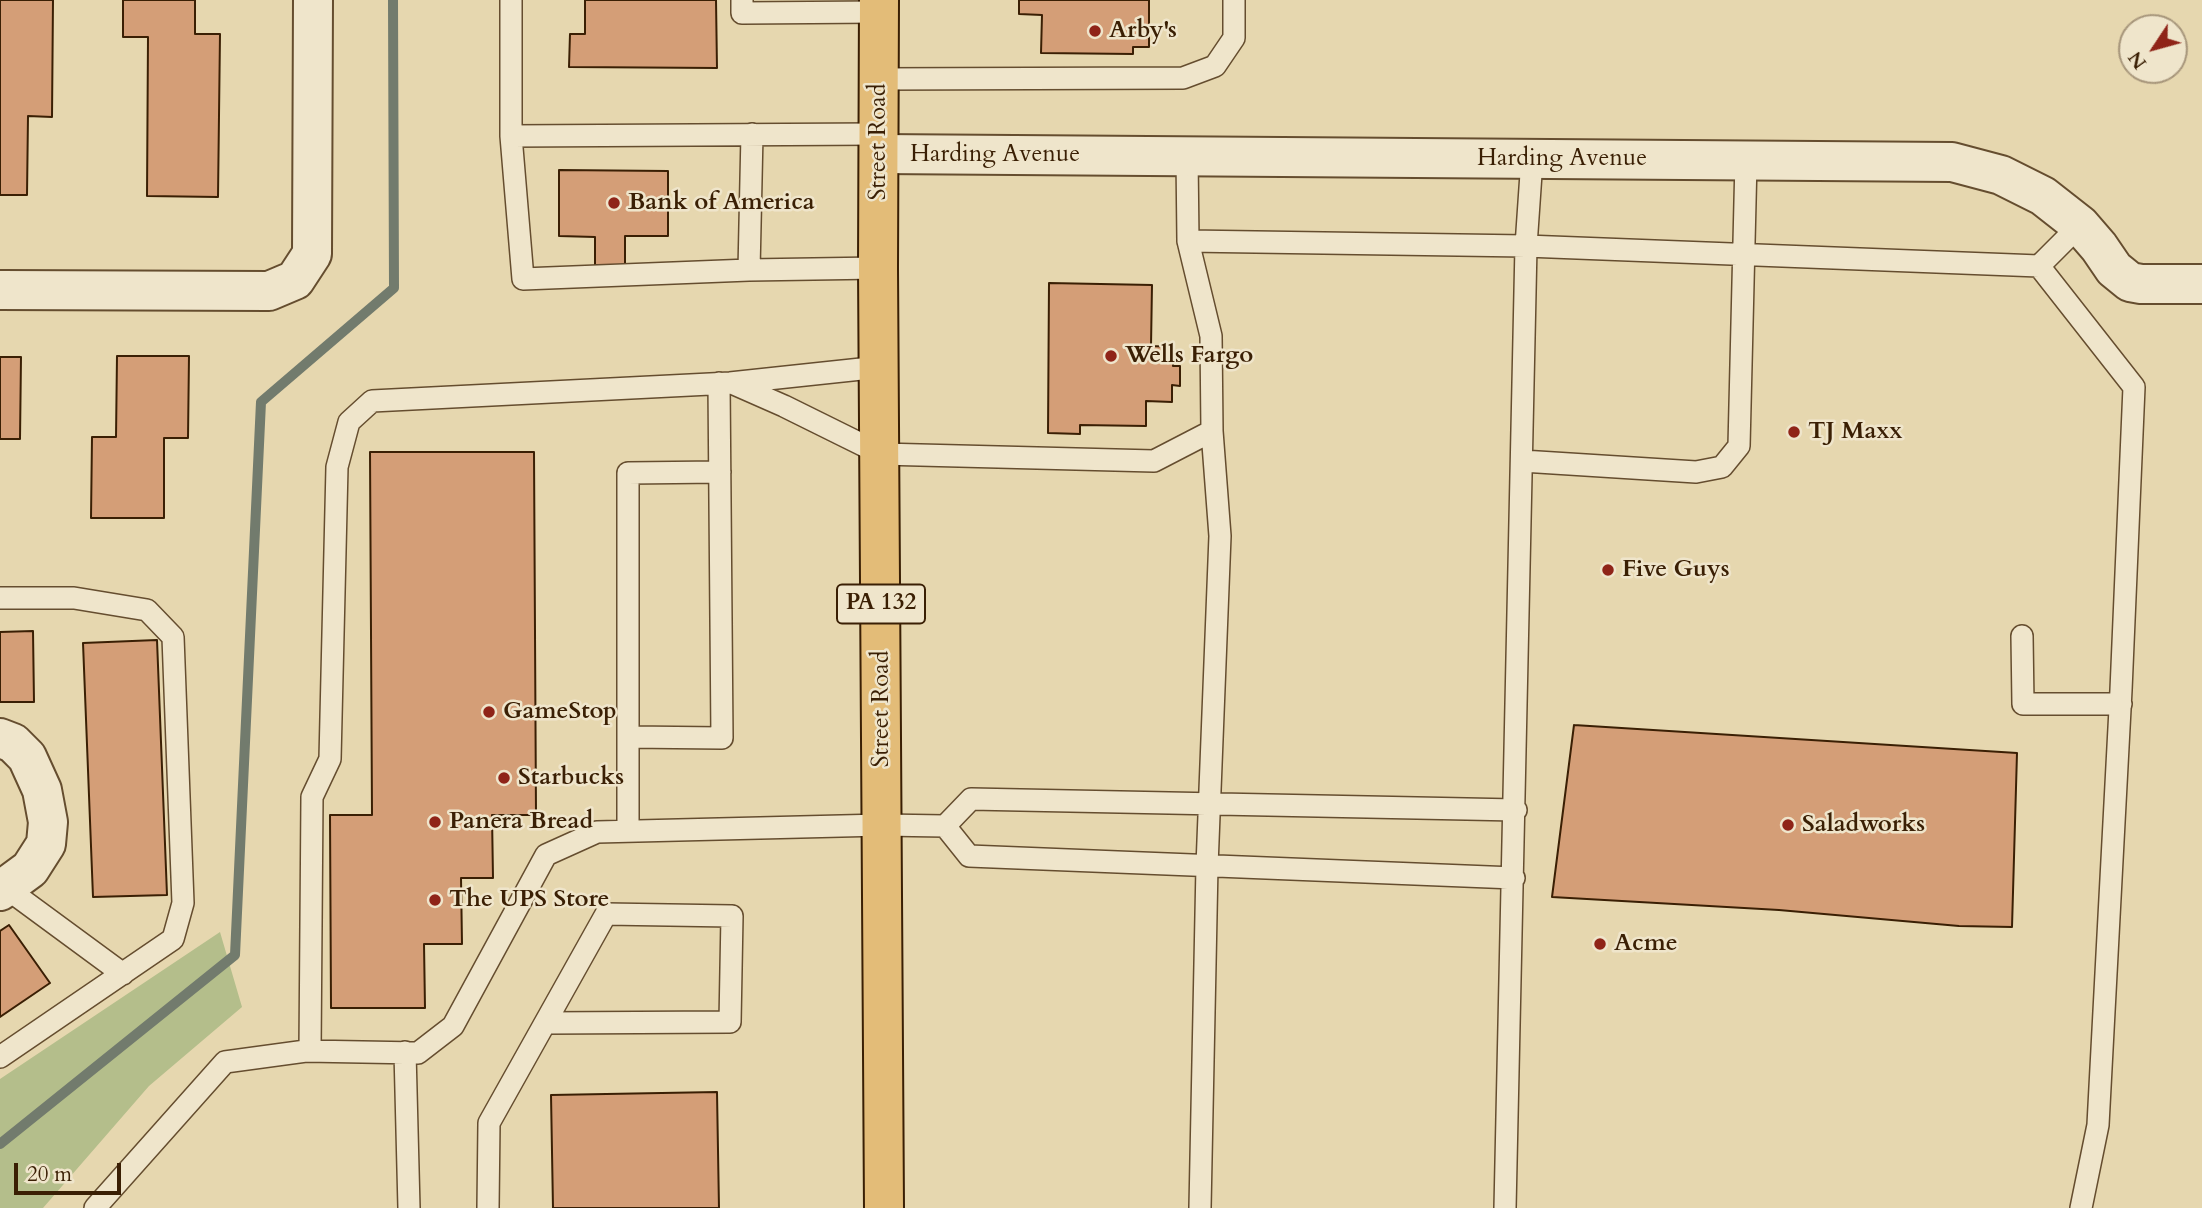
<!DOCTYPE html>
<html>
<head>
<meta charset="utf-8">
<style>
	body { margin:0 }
	#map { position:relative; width:2202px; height:1208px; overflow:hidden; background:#e6d7af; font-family:Cardo,serif }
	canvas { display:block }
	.north { position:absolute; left:2118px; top:14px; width:70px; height:70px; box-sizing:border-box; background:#efe5cb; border:2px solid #a7967b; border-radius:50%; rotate:234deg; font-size:19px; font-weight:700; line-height:28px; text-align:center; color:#3a1f04 }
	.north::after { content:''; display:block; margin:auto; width:24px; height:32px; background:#8f2418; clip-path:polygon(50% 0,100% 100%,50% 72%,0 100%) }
	.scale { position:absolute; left:14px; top:1163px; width:107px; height:32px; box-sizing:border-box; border:4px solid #3a1f04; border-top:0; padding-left:9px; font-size:21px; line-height:24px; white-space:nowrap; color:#3a1f04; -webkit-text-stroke:5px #efe5cb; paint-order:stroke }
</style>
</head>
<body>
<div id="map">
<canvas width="2202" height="1208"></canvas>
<div class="north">N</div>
<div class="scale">20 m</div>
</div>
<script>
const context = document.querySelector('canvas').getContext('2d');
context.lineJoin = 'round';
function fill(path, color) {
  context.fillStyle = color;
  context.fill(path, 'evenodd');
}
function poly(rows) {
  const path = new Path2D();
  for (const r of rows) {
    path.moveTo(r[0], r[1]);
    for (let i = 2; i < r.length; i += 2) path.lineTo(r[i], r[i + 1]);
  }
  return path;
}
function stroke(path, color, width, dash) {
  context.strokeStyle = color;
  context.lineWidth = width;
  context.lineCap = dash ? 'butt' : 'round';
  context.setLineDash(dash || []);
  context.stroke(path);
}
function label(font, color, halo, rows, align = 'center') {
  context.font = font + ' Cardo,serif';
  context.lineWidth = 5;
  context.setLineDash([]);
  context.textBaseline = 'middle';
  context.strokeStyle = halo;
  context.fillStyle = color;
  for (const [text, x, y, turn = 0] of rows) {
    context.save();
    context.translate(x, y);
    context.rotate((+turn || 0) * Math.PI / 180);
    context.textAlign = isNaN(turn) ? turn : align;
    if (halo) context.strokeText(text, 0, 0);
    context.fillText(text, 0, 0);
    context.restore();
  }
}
fill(poly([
	[220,932,242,1007,149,1086,43,1208,0,1208,0,1079]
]), '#b4be8b');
stroke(poly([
	[0,1144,235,955,261,402,394,288,393,0]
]), '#727b6d', 10);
const building = poly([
	[0,0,53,0,52,117,28,116,27,195,0,195,0,0],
	[123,0,195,0,195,34,220,34,218,197,147,196,148,37,123,37,123,0],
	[585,0,716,0,717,68,569,67,570,34,585,34,585,0],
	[1019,0,1149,0,1149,47,1133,47,1133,54,1041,53,1042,15,1019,14,1019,0],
	[559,170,668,171,668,236,625,236,625,265,595,265,595,237,559,236,559,170],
	[1049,283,1152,285,1151,346,1174,347,1173,366,1180,366,1180,386,1172,385,1172,402,1146,401,1146,426,1080,425,1080,434,1048,433,1049,283],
	[117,356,189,356,188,438,164,438,164,518,91,518,92,437,116,437,117,356],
	[0,357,21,357,20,439,0,439,0,357],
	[370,452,534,452,536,815,492,815,493,878,461,878,462,944,424,944,425,1008,331,1008,330,815,372,815,370,452],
	[33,631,34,702,0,702,0,632,33,631],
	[157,640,167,895,93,897,83,643,157,640],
	[1574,725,2017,753,2012,927,1959,926,1779,910,1552,897,1574,725],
	[9,925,50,983,0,1017,0,931,9,925],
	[717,1092,719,1208,553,1208,551,1095,717,1092]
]);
fill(building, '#d49e77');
stroke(building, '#3a1f04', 2);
const service = poly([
	[511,0,511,136,523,279,749,270,878,268],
	[742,0,742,13,879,12],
	[880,79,1183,78,1215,66,1234,38,1234,0],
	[511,136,878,134],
	[1187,157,1188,241,1526,246,2039,266,2134,387,2121,690,2098,1125,2081,1208],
	[1188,241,1211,336,1212,431,1220,536,1207,866,1200,1208],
	[2039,266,2080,225],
	[749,270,752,134],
	[734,384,784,406,881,454,1154,461,1212,431],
	[1522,461,1696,472,1722,467,1739,446,1746,161],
	[0,598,74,598,147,610,173,637,183,903,173,939,0,1057],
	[2022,636,2023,704,2121,704],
	[629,737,722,738,719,383],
	[945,826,969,856,1514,878],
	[628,831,628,473,720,472],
	[6,888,123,974],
	[310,1051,312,797,330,759,337,467,349,422,372,401,730,383,880,367],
	[405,1052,409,1208],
	[95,1208,225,1062,306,1051,418,1053,453,1026,546,855,597,832,882,825,945,826,971,799,1516,810],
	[488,1208,489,1123,606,914,732,916,730,1022,546,1023],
	[1505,1208,1526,246,1532,159]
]);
const minor = poly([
	[880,154,1952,162,2001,175,2043,196,2080,225,2099,247,2114,269,2130,282,2141,284,2202,284],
	[0,290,269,291,295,280,312,254,313,0],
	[0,738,13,743,27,757,42,790,48,822,46,844,30,869,0,891]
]);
const primary = poly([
	[879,0,878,268,884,1208]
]);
stroke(service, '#654d2f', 24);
stroke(minor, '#654d2f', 42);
stroke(primary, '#3a1f04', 42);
stroke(service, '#efe5cb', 21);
stroke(minor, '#efe5cb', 38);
stroke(primary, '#e3bc78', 38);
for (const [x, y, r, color] of [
	[1095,31,7,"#8f2418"],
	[614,203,7,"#8f2418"],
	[1111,356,7,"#8f2418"],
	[1794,432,7,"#8f2418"],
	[1608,570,7,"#8f2418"],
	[489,712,7,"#8f2418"],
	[504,778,7,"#8f2418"],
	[435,822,7,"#8f2418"],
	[1788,825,7,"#8f2418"],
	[435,900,7,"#8f2418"],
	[1600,944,7,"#8f2418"]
]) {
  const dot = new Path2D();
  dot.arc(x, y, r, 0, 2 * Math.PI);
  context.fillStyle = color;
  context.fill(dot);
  stroke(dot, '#efe5cb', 2.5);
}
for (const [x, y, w] of [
	[881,604,88]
]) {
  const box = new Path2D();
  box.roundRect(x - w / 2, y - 19.5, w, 39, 5);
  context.fillStyle = '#efe5cb';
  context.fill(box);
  stroke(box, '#3a1f04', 2);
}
label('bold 23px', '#3a1f04', null, [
	["PA 132",881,604]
]);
label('bold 24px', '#3a1f04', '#efe5cb', [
	["Arby's",1109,31],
	["Bank of America",628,203],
	["Wells Fargo",1125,356],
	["TJ Maxx",1808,432],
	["Five Guys",1622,570],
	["GameStop",503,712],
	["Starbucks",518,778],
	["Panera Bread",449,822],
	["Saladworks",1802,825],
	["The UPS Store",449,900],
	["Acme",1614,944]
], 'left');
label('24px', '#3a1f04', '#efe5cb', [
	["Street Road",879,142,-90],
	["Harding Avenue",995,155],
	["Harding Avenue",1562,159],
	["Street Road",882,709,-90]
]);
</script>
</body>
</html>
